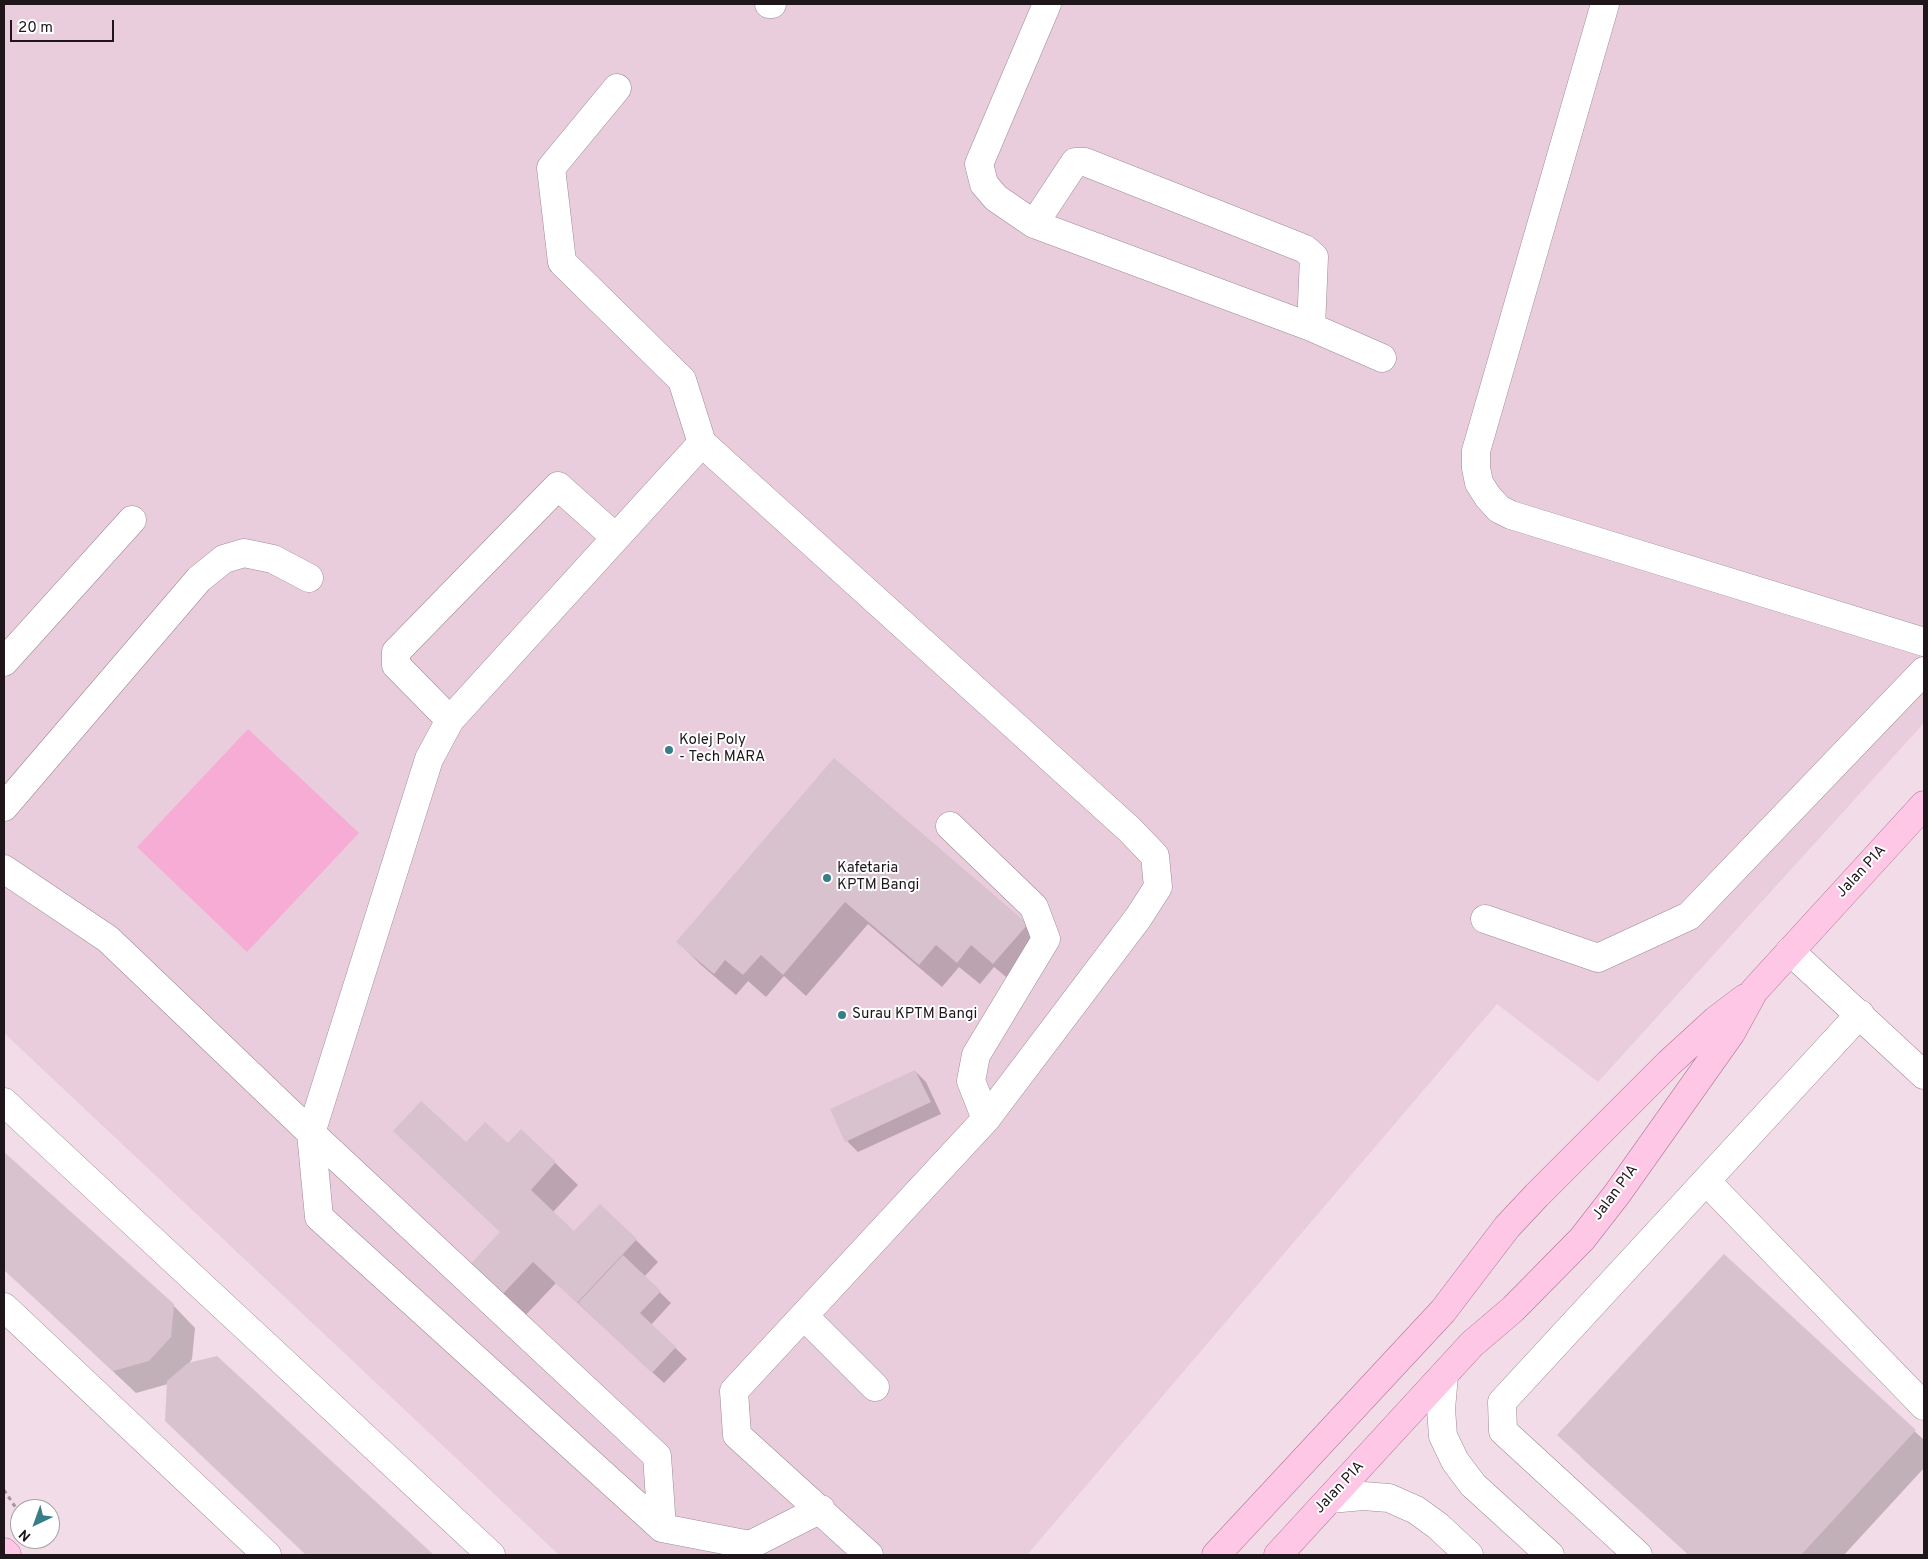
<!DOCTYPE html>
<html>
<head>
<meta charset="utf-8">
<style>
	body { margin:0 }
	#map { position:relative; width:1928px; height:1559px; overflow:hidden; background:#f2dce7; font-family:Overpass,sans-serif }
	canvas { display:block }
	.frame { position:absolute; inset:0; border:5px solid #1e161a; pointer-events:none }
	.north { position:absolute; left:10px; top:1499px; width:50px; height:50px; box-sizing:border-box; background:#fff; border:1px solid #a5a2a3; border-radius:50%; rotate:222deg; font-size:14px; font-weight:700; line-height:20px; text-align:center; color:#1e161a }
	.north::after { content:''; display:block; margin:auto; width:18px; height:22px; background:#387e89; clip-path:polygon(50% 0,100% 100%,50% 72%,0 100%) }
	.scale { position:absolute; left:10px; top:20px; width:104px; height:22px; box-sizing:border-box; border:2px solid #1e161a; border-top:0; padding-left:6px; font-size:15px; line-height:18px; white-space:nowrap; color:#1e161a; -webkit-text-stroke:4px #fff; paint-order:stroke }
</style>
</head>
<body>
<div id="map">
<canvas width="1928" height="1559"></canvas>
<div class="frame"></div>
<div class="north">N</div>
<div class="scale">20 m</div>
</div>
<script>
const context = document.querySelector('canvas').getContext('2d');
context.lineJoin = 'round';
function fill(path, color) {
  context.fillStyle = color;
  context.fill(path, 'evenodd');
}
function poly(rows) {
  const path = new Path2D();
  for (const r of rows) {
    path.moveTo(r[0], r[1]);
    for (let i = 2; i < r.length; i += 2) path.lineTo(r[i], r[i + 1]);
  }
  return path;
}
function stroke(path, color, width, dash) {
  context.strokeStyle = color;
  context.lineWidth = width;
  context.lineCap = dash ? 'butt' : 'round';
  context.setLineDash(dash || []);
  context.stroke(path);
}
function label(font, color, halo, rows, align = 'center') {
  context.font = font + ' Overpass,sans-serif';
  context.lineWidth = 4;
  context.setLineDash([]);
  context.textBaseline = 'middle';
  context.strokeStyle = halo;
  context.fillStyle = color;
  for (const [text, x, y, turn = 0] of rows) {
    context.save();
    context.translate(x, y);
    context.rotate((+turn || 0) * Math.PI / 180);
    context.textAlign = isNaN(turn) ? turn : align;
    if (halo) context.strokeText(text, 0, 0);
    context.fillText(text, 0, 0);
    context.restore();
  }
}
fill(poly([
	[4,4,1924,4,1924,723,1598,1082,1497,1004,1027,1555,559,1555,4,1033]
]), '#eacddc');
fill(poly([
	[248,729,359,833,247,952,137,847]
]), '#f7acd5');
fill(poly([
	[834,760,1027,925,1049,947,1016,985,994,967,980,984,959,967,942,987,868,924,806,996,784,976,766,997,748,981,736,995,700,964,678,942],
	[915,1071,926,1082,941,1114,858,1152,847,1141],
	[521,1130,578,1185,553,1212,574,1233,636,1240,658,1262,644,1277,671,1303,651,1325,687,1359,664,1383,556,1283,521,1320,490,1291,501,1233,466,1144,508,1145],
	[4,1154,173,1305,195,1328,192,1359,188,1365,217,1357,432,1555,307,1555,189,1443,168,1384,136,1393,4,1269],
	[1724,1255,1924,1440,1924,1468,1844,1555,1689,1555,1581,1457]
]), '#0003');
fill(poly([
	[834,758,1028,924,993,964,971,945,957,963,936,945,919,965,845,902,783,975,761,955,743,975,725,960,714,974,676,942],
	[915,1070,931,1102,845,1142,830,1109],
	[421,1101,466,1142,485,1122,508,1143,521,1129,556,1162,531,1190,574,1231,600,1204,637,1239,577,1303,533,1262,498,1299,466,1269,500,1232,393,1131],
	[4,1152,174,1304,171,1337,149,1361,113,1371,4,1270],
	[1724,1254,1916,1430,1801,1555,1689,1555,1557,1435],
	[623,1255,661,1291,640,1313,676,1347,652,1373,578,1303],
	[217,1356,434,1555,306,1555,165,1421,167,1381,188,1363]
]), '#d8c2cd');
const minor = poly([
	[769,4,772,4],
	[1047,4,979,164,984,184,996,198,1034,224,1311,327,1382,358],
	[1605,4,1476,451,1476,468,1479,483,1488,497,1499,509,1511,515,1924,642],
	[617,88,551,168,562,262,682,380,702,443,1129,829,1155,856,1158,887,1138,918,986,1119,734,1391,737,1435,869,1555],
	[1034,224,1075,162,1085,162,1305,249,1314,257,1311,327],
	[702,443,450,720,429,759,311,1133,319,1217,662,1528,750,1545,821,1509],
	[4,662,132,520],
	[450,720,396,665,396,652,558,486,615,537],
	[4,807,199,579,224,559,244,553,273,559,309,578],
	[950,826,1034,907,1046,939,976,1055,971,1081,986,1119],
	[4,869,108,939,311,1133,657,1456,662,1528],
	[1485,919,1598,958,1689,916,1924,671],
	[1790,951,1924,1075],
	[4,1102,491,1555],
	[1706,1181,1924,1406],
	[4,1307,267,1555],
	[804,1316,875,1387],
	[1444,1375,1441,1409,1443,1436,1455,1461,1473,1485,1550,1555],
	[1330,1499,1363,1496,1389,1498,1416,1510,1438,1526,1469,1555],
	[1638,1555,1503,1431,1502,1402,1860,1014]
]);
const major = poly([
	[4,1552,7,1555],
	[1216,1555,1443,1311,1507,1227,1537,1195,1669,1063,1716,1020,1745,998],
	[1278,1555,1472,1344,1513,1309,1582,1239,1617,1194,1731,1033,1754,991,1924,805]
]);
stroke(minor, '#9e8a94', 29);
stroke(major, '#b07194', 29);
stroke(poly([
	[4,1490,20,1514]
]), '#a5949d', 3, [4, 4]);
stroke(minor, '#fff', 28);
stroke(major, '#fec7e6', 28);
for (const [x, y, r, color] of [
	[669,750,5,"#387e89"],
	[827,878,5,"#387e89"],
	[842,1015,5,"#387e89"]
]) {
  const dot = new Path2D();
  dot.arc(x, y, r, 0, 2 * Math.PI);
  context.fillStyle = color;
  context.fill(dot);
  stroke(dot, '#fff', 2);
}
label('15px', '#1e161a', '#fff', [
	["Kolej Poly",679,741],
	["- Tech MARA",679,758],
	["Kafetaria",837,869],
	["KPTM Bangi",837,886],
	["Surau KPTM Bangi",852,1015]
], 'left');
label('15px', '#1e161a', '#fff', [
	["Jalan P1A",1862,872,-47],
	["Jalan P1A",1616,1193,-53],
	["Jalan P1A",1340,1488,-47]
]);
</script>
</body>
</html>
